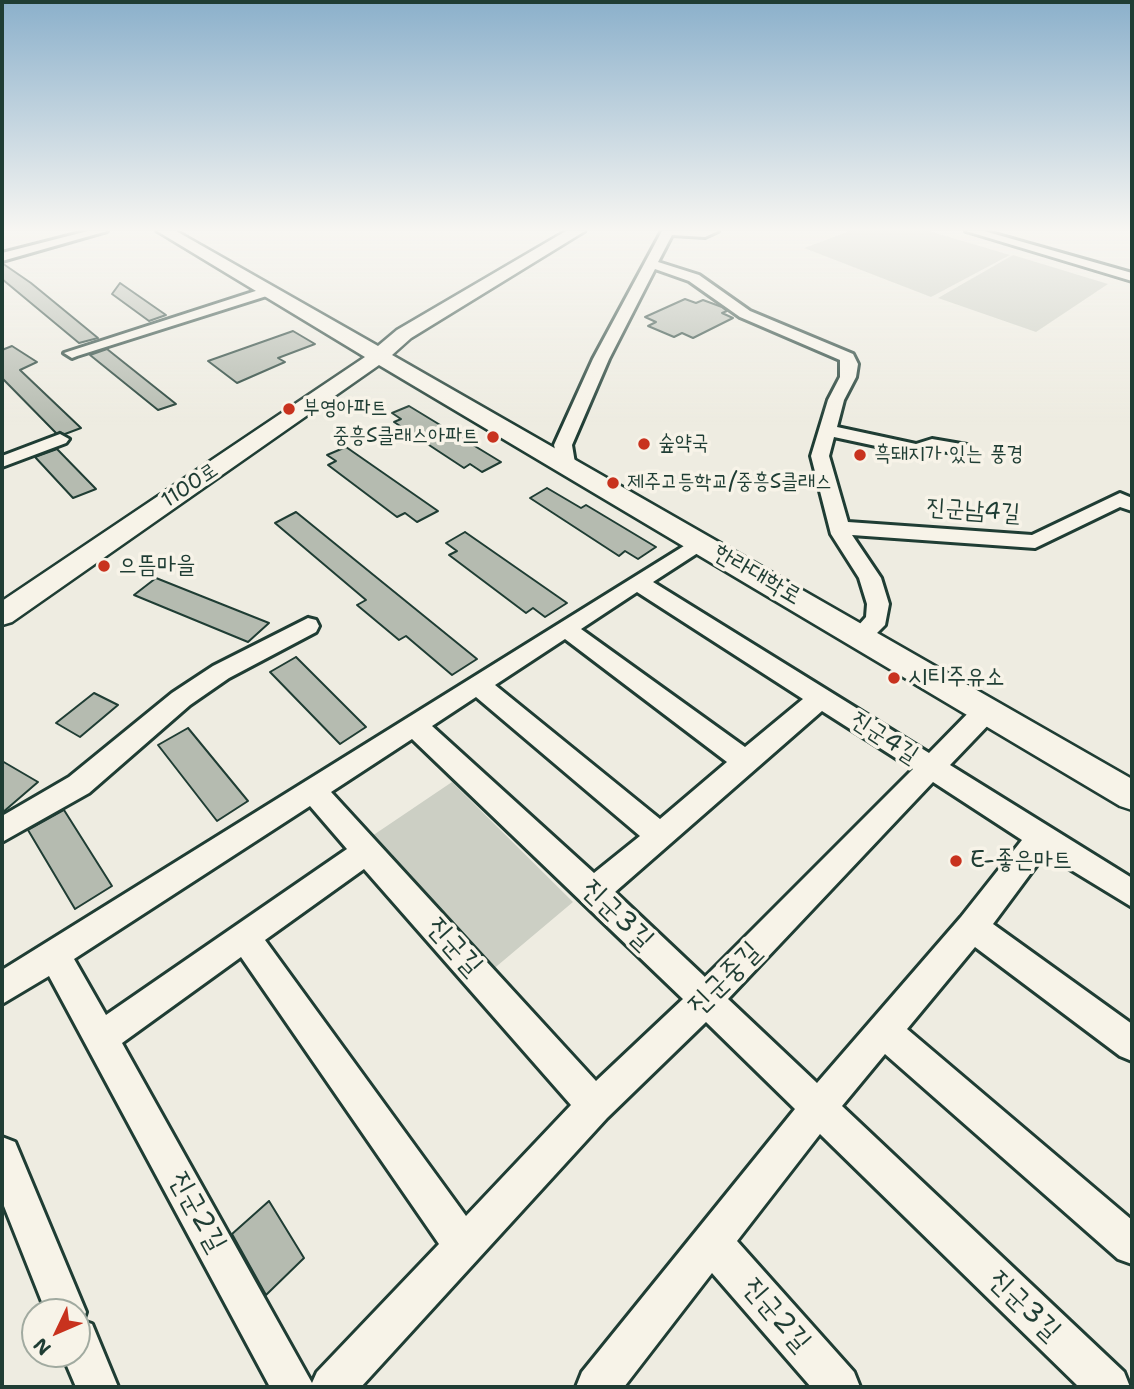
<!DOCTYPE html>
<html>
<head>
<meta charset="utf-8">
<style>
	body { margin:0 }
	#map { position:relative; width:1134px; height:1389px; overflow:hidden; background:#eeece1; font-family:"Shantell Sans",sans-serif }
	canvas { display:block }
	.frame { position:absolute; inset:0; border:4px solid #1f3d34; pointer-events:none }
	.north { position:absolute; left:21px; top:1298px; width:70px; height:70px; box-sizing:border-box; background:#f7f3e8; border:2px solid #a1aaa0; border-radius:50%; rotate:226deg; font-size:19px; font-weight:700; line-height:28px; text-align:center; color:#1f3d34 }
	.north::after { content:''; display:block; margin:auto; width:24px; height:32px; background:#c8321e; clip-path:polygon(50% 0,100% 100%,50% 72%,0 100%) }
</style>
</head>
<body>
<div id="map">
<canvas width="1134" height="1389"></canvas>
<div class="frame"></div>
<div class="north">N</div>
</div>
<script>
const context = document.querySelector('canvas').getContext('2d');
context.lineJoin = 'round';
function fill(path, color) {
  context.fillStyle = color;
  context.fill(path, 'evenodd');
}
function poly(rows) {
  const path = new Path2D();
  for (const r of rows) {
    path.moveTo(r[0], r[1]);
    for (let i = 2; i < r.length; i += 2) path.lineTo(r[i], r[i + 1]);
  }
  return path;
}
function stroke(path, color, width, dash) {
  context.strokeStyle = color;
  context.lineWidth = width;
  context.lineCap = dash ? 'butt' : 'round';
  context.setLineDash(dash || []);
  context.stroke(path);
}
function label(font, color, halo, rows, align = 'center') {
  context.font = font + ' "Shantell Sans","Poor Story",sans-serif';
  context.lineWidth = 7;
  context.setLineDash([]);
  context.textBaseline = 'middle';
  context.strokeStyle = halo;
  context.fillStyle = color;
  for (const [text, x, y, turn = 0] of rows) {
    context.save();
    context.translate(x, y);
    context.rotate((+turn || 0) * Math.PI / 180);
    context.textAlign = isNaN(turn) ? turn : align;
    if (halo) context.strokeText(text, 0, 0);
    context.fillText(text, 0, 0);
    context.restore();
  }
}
fill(poly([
	[850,231,929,231,1010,255,931,297,804,248],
	[1013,255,1108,284,1036,332,938,298],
	[452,782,573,902,491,971,372,836]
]), '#cccfc4');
const building = poly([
	[2,263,31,283,98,338,79,343,2,279,2,263],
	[120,283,166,315,149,321,112,294,120,283],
	[685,299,696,303,703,300,722,307,727,311,722,313,733,318,693,338,682,333,674,337,648,326,656,322,645,317,685,299],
	[293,331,315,344,278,358,285,362,237,383,208,361,293,331],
	[12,346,37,362,20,370,81,428,65,434,56,433,2,378,2,350,12,346],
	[107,349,176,404,158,410,90,355,107,349],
	[409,406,501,462,482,472,470,464,464,468,394,422,401,419,392,413,409,406],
	[346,447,438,511,417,522,405,513,397,517,328,465,336,461,327,455,346,447],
	[57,449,96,489,73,498,35,457,57,449],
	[547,488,581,508,586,505,656,547,638,559,625,551,619,556,530,498,547,488],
	[296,512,360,564,477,659,452,675,406,636,399,640,357,605,366,600,275,523,296,512],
	[465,532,567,603,545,617,533,608,526,613,449,555,457,551,446,543,465,532],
	[156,578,269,623,248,642,134,595,156,578],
	[296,657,366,727,340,744,270,672,296,657],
	[94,693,118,705,80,737,56,723,94,693],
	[188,728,248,801,217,821,158,745,188,728],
	[2,761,38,782,2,813,2,761],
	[64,810,112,886,75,909,28,830,64,810],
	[269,1201,304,1258,266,1295,232,1234,269,1201]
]);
fill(building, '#b5bbb0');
stroke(building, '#1f3d34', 2);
const minor = poly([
	[88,231,107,231,2,261,2,253,88,231],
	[662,231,718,231,705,237,672,235,658,262,699,275,750,311,853,354,858,364,856,377,844,400,837,427,916,444,932,439,967,445,970,449,961,454,934,450,918,455,834,437,829,456,848,522,1032,535,1120,493,1132,498,1132,511,1120,507,1035,548,852,535,881,578,889,604,885,625,869,641,853,641,850,635,866,617,867,604,859,578,831,534,811,456,828,400,840,377,840,360,740,317,689,281,655,269,609,359,572,445,575,463,566,469,559,467,554,445,593,359,662,231],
	[966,231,984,231,1132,273,1132,281,966,231],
	[268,287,275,291,273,294,77,356,72,358,64,353,268,287],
	[60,434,69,439,66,443,2,467,2,456,60,434],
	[700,536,710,542,707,547,653,582,929,753,977,704,986,702,995,704,998,711,995,718,950,765,1132,878,1132,907,1045,854,993,924,1132,1024,1132,1061,1120,1056,975,947,907,1029,1132,1220,1132,1264,1118,1259,885,1054,842,1106,1124,1372,1130,1387,1079,1387,820,1134,737,1241,854,1372,860,1387,811,1387,712,1273,624,1387,576,1387,582,1372,795,1109,706,1022,607,1118,361,1387,270,1387,49,976,2,1004,2,970,700,536],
	[637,592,803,699,745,747,581,629,637,592],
	[565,639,727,762,660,819,495,685,565,639],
	[476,697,640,836,594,873,432,726,476,697],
	[822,711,913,769,705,977,615,892,822,711],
	[412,739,683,999,596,1081,331,792,412,739],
	[933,782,1022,840,961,917,817,1083,728,999,933,782],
	[310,806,347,849,106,1015,74,959,310,806],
	[364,869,571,1105,466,1216,265,940,364,869],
	[241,957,439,1244,317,1372,312,1383,122,1043,241,957],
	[308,618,316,620,319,626,316,632,229,678,190,705,89,793,2,842,2,816,69,777,172,693,213,666,308,618],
	[2,1137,15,1142,86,1312,83,1321,92,1324,118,1387,76,1387,62,1354,77,1354,77,1312,46,1312,2,1201,2,1137]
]);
const major = poly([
	[157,231,176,231,378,346,397,330,566,231,585,231,411,338,392,355,1132,779,1132,810,1120,806,379,365,12,622,2,625,2,601,365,357,157,231]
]);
stroke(minor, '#1f3d34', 6);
stroke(major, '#1f3d34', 5);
fill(minor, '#f7f3e8');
fill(major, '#f7f3e8');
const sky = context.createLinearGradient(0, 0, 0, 425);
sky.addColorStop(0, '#8bb0cb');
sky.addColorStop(0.54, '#f7f6f2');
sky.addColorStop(1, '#f7f6f200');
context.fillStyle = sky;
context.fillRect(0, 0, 1134, 425);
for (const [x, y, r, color] of [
	[289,409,7,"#c8321e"],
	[493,437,7,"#c8321e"],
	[644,444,7,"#c8321e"],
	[860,455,7,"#c8321e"],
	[613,483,7,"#c8321e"],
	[104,566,7,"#c8321e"],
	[894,678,7,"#c8321e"],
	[956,861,7,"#c8321e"]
]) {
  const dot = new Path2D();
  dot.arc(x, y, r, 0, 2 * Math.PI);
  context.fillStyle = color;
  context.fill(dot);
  stroke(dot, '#f7f3e8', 2.5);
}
label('21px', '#1f3d34', '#f7f3e8', [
	["부영아파트",303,409],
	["중흥S클래스아파트",479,437,"right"],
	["숲약국",658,444],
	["흑돼지가 있는 풍경",874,455],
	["제주고등학교/중흥S클래스",627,483]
], 'left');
label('21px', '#1f3d34', '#f7f3e8', [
	["1100로",190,486,-34]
]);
label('24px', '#1f3d34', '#f7f3e8', [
	["진군남4길",973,511,4],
	["한라대학로",757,575,30],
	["진군4길",884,738,33]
]);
label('24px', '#1f3d34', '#f7f3e8', [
	["으뜸마을",118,566],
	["시티주유소",908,678],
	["E-좋은마트",970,861]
], 'left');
label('28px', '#1f3d34', '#f7f3e8', [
	["진군3길",617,915,44],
	["진군길",454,947,48],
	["진군중길",725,979,-45],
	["진군2길",197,1212,61],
	["진군3길",1024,1306,44],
	["진군2길",776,1315,49]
]);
</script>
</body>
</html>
